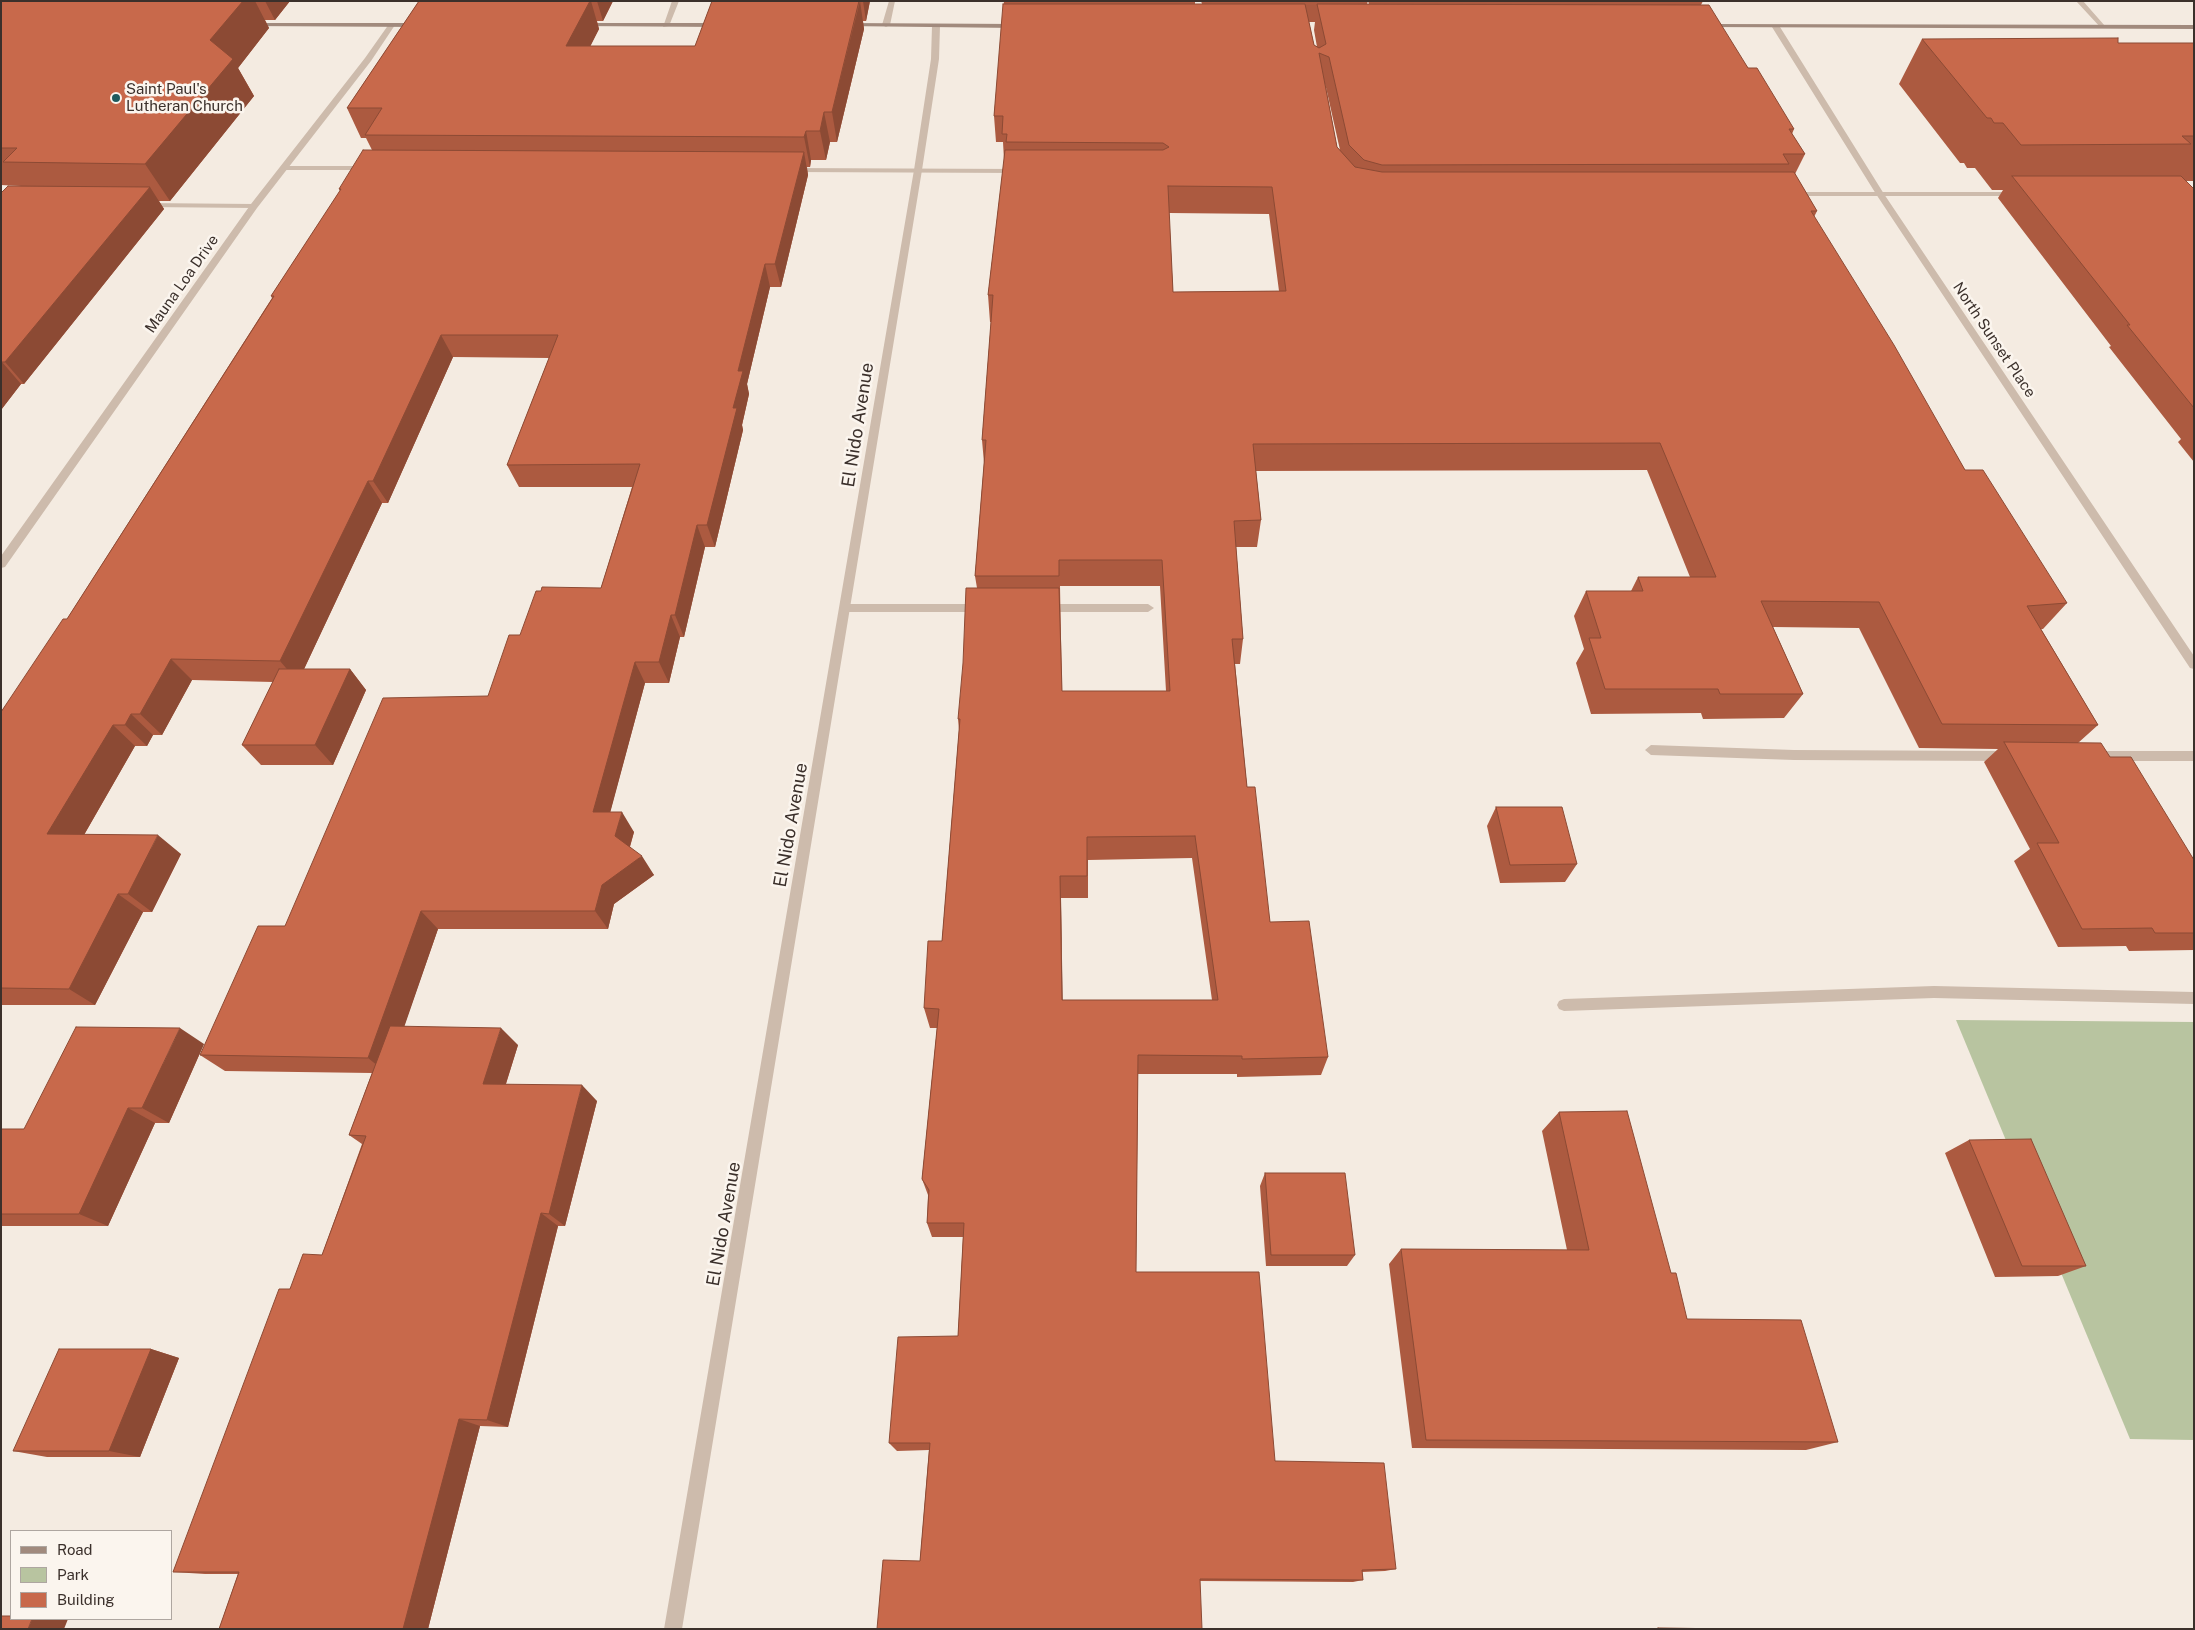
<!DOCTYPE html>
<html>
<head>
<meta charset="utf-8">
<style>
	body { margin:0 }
	#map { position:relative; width:2195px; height:1630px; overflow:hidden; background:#f4ebe1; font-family:"Public Sans",sans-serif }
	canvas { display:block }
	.frame { position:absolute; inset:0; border:2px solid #3b302b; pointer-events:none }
	.legend { position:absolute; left:10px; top:1530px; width:162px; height:90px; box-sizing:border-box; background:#fbf5ee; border:1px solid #aea6a0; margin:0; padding:6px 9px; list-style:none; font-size:15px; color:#3b302b }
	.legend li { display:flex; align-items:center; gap:10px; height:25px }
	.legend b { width:25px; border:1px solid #aea6a0 }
</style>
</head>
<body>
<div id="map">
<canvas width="2195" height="1630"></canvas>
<div class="frame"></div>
<ul class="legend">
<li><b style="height:6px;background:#a18a7d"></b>Road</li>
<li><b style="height:14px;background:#b8c4a0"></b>Park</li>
<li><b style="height:14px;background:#c8694b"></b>Building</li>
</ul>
</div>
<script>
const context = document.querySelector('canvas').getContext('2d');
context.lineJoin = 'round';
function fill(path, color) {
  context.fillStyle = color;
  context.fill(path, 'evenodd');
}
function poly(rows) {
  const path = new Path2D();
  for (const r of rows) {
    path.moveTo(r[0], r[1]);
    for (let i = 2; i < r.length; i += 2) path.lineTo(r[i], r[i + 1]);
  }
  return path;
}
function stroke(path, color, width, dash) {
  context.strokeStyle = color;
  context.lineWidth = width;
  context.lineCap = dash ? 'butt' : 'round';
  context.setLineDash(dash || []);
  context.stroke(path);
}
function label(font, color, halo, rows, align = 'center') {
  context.font = font + ' "Public Sans",sans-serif';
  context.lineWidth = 5;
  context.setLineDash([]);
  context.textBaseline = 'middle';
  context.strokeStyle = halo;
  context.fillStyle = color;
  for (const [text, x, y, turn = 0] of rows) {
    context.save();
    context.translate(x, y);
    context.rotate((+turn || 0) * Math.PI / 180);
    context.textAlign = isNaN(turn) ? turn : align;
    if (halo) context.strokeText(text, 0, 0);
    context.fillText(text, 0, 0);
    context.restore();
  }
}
fill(poly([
	[1956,1020,2194,1022,2194,1440,2130,1439]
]), '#b8c4a0');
fill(poly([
	[889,1,895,1,890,25,886,27,882,25,889,1],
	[281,166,369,166,373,168,369,170,281,170,281,166],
	[788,168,1019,169,1023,171,1019,173,791,172,788,172,788,168],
	[1788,192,2016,192,2020,194,2016,196,1788,196,1788,192],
	[143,203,254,204,258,206,254,208,146,207,142,205,143,203],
	[846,604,981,604,987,608,981,612,846,612,840,608,846,604],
	[1043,604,1148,604,1154,608,1148,612,1043,612,1037,608,1043,604],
	[1651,745,1794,750,2006,751,2010,753,2012,756,2010,759,2006,761,1794,760,1651,755,1645,750,1651,745],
	[2094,751,2194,751,2194,761,2094,761,2090,759,2088,756,2090,753,2094,751],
	[1934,986,2194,992,2194,1004,1934,998,1564,1011,1559,1009,1557,1005,1559,1001,1564,999,1934,986]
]), '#cdbbac');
fill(poly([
	[672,1,679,1,669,26,663,27,672,1],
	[2076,1,2083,1,2105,26,2105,28,2101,28,2076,1],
	[389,24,395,25,371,61,257,208,5,567,1,568,1,556,251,204,365,58,389,24],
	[936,24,940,26,939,59,922,170,682,1629,664,1629,914,170,931,59,932,26,936,24],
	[1774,26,1780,27,1884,194,2194,656,2194,669,2190,668,1876,194,1772,27,1774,26]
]), '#cdbbac');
fill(poly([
	[251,23,419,23,423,25,419,27,249,26,249,24,251,23],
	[581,23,719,23,723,25,719,27,579,26,579,24,581,23],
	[846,23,1016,24,1020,26,1016,28,844,26,842,25,846,23],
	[1706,24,2194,25,2194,29,1704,27,1704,25,1706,24]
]), '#a18a7d');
fill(poly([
	[1,1,290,1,275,20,265,20,269,28,238,68,254,96,170,201,159,201,164,209,24,384,21,384,1,410,1,193,21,186,1,185],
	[419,1,613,1,603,21,597,21,599,29,590,46,695,46,712,1,870,1,866,21,863,21,864,29,837,142,830,142,826,160,811,160,810,167,807,167,808,175,781,287,770,287,747,384,749,394,742,425,743,430,715,547,705,547,684,637,680,637,669,683,645,683,610,812,634,832,630,847,654,875,614,904,608,929,438,929,404,1026,518,1045,506,1084,597,1101,565,1226,558,1226,508,1427,480,1426,428,1629,219,1629,238,1574,205,1574,173,1572,290,1289,322,1255,362,1144,349,1135,372,1073,225,1071,200,1055,285,926,488,696,520,635,601,588,632,487,519,487,507,465,549,358,453,357,388,503,382,503,304,669,350,669,366,690,333,765,261,765,242,745,273,682,192,680,162,735,153,735,147,746,135,746,84,835,181,854,152,912,143,912,95,1005,1,1005,1,712,67,619,272,298,271,296,340,191,339,189,372,150,366,138,361,138,347,108],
	[1004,1,1195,1,1195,4,1202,4,1201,1,1368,1,1367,4,1369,4,1368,1,1703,1,1701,5,1794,129,1792,134,1805,154,1795,174,1817,211,1814,217,1965,470,2067,603,2043,629,2041,629,2098,725,2078,743,2110,757,2194,860,2194,950,2129,951,2126,946,2058,947,2014,861,2030,849,1984,762,1998,749,1919,748,1859,628,1773,627,1803,694,1784,718,1703,719,1701,713,1591,714,1576,663,1584,649,1574,616,1586,591,1631,591,1638,577,1690,577,1647,470,1256,471,1261,520,1257,547,1236,547,1243,639,1240,664,1235,664,1247,787,1270,922,1328,1057,1321,1075,1237,1077,1237,1074,1138,1074,1136,1272,1275,1461,1396,1569,1385,1571,1362,1572,1363,1580,1353,1582,1200,1581,920,1561,929,1450,897,1451,889,1443,958,1336,963,1237,932,1237,927,1223,928,1195,922,1179,937,1028,930,1028,924,1008,942,941,959,730,958,719,977,588,975,576,984,463,982,440,991,322,990,322,988,295,1004,160,1003,142,996,142,994,116],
	[1309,22,1315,22,1314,30,1317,47,1314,45],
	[1325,83,1340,150,1337,147],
	[1169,213,1269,214,1279,291,1173,292],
	[1060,586,1160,586,1166,691,1062,691],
	[1192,858,1212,1000,1062,1000,1061,898,1088,898,1088,860],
	[1922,39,2118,43,2194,43,2194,181,2186,181,2194,189,2194,462,2178,442,2181,439,2109,347,2111,346,1998,198,2003,190,1992,190,1975,168,1967,168,1964,163,1960,163,1899,84],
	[1496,807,1577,864,1565,882,1500,883,1487,826],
	[204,1044,169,1123,155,1123,108,1226,1,1226,1,1129,24,1129],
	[1559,1112,1671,1273,1687,1319,1838,1442,1806,1450,1412,1448,1389,1264,1401,1249,1567,1250,1542,1131],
	[1969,1140,2086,1266,2058,1276,1995,1277,1945,1153],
	[1265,1173,1355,1255,1347,1266,1266,1266,1260,1186],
	[151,1349,179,1358,140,1457,47,1457,13,1451],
	[1639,1628,1658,1628,1733,1629,1639,1629]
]), '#ac5a40');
fill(poly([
	[243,1,255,1,269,28,238,68,254,96,170,201,145,164,210,40],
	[265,1,290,1,275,20],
	[590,1,591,1,599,29,576,75,566,46],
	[597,1,613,1,603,21],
	[860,1,864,29,837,142,832,112],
	[863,1,870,1,866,21],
	[824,112,830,142,826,160,820,131],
	[806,131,811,160,810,167,804,137],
	[804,152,808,175,781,287,775,264],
	[150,187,164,209,24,384,5,362],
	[765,264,770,287,747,384,749,394,742,425,743,430,715,547,707,525,733,408,738,371],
	[441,335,453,357,388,503,373,481],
	[2,362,21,384,1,410,1,362],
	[368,481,382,503,298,682,280,661],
	[697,525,705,547,684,637,675,615],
	[671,615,680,637,669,683,659,662],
	[171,659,192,680,162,735,140,714],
	[635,662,645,683,605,832,593,812],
	[350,669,366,690,333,765,315,745],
	[131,714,153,735,147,746,125,725],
	[113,725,135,746,73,854,47,834],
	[622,812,634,832,627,856,615,836],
	[158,835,181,854,152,912,128,894],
	[642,856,654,875,614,904,608,929,595,911,602,885],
	[1060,876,1061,898,1063,1019,1062,1000],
	[118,894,143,912,95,1005,69,989],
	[421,911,438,929,388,1074,368,1058],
	[180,1028,204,1044,169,1123,142,1108],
	[501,1028,518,1045,501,1099,483,1084],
	[582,1085,597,1101,565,1226,549,1214],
	[128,1108,155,1123,108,1226,79,1214],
	[541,1213,558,1226,508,1427,487,1420],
	[151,1349,179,1358,140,1457,109,1451],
	[459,1419,480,1426,428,1629,403,1629],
	[32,1619,68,1619,64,1629,28,1629]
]), '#8c4a34');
const building = poly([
	[1,1,243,1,210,40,233,59,145,164,3,162,17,148,1,148,1,1],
	[419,1,590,1,566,46,695,46,712,1,859,1,832,112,824,112,820,131,806,131,804,137,365,135,382,108,347,108,419,1],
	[1003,4,1305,4,1314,45,1319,48,1326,44,1317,4,1709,5,1748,68,1757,68,1794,129,1789,129,1805,154,1783,154,1789,164,1382,165,1364,160,1349,145,1329,57,1319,53,1337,147,1355,167,1382,172,1794,172,1817,211,1811,211,1894,345,1965,470,1983,470,2067,603,2027,606,2098,725,1942,724,1879,602,1761,601,1803,694,1720,694,1718,689,1605,689,1589,638,1601,638,1586,591,1643,591,1638,577,1716,577,1660,443,1253,444,1261,520,1234,521,1243,639,1232,639,1247,787,1255,787,1270,922,1309,921,1328,1057,1242,1059,1242,1056,1138,1055,1136,1272,1259,1272,1275,1461,1384,1463,1396,1569,1362,1570,1363,1580,1200,1579,1202,1629,877,1629,883,1560,920,1561,930,1443,889,1443,898,1337,958,1336,964,1223,927,1223,929,1190,922,1179,939,1009,924,1008,928,941,942,941,960,719,958,719,963,663,966,588,1059,588,1062,691,1170,691,1162,560,1059,560,1059,576,975,576,986,440,982,440,993,295,988,295,1005,150,1163,150,1169,147,1163,143,1006,142,1007,134,1002,134,1003,116,994,116,1003,4],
	[1168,186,1272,187,1286,291,1173,292,1168,186],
	[1195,836,1218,1000,1062,1000,1060,876,1087,876,1087,837,1195,836],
	[2118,38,2118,43,2194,43,2194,136,2182,136,2191,144,2021,145,2003,123,1994,123,1991,118,1987,118,1922,39,2118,38],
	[363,150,804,152,775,264,765,264,738,371,743,371,733,408,737,408,707,525,697,525,675,615,671,615,659,662,635,662,593,812,622,812,615,836,642,856,602,885,595,911,421,911,368,1058,200,1055,258,926,285,926,383,698,488,696,509,635,520,635,536,591,541,591,542,587,601,588,640,464,507,465,558,335,441,335,373,481,368,481,280,661,171,659,140,714,131,714,125,725,113,725,47,834,158,835,128,894,118,894,69,989,1,988,1,712,63,619,67,619,274,296,271,296,341,189,339,189,363,150],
	[2012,176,2181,176,2194,189,2194,408,2127,325,2130,325,2012,176],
	[8,186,150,187,5,362,1,362,1,193,8,186],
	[279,669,350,669,315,745,242,745,279,669],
	[2004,742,2101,743,2110,757,2131,757,2194,860,2194,933,2155,933,2152,928,2082,929,2037,843,2059,843,2004,742],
	[1496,807,1562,807,1577,864,1510,865,1496,807],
	[390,1026,501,1028,483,1084,582,1085,549,1214,541,1213,487,1420,459,1419,403,1629,219,1629,239,1572,173,1572,279,1289,290,1289,303,1254,322,1255,366,1136,349,1135,390,1026],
	[76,1027,180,1028,142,1108,128,1108,79,1214,1,1214,1,1129,24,1129,76,1027],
	[1627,1111,1671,1273,1676,1273,1687,1319,1801,1320,1838,1442,1426,1440,1401,1249,1589,1250,1559,1112,1627,1111],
	[2031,1139,2086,1266,2022,1266,1969,1140,2031,1139],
	[1265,1173,1345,1173,1355,1255,1271,1255,1265,1173],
	[59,1349,151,1349,109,1451,13,1451,59,1349],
	[1,1616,11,1616,11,1619,32,1619,28,1629,1,1629,1,1616],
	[1658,1628,1733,1629,1658,1629,1658,1628]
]);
fill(building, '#c8694b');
stroke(building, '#8c4a34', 1);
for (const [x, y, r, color] of [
	[116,98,5,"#1f5a5e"]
]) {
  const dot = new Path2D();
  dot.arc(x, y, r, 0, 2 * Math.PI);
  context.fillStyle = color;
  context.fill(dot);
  stroke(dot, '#fbf5ee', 2);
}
label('15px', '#3b302b', '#fbf5ee', [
	["Saint Paul's",126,89],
	["Lutheran Church",126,106]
], 'left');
label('15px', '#3b302b', '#fbf5ee', [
	["Mauna Loa Drive",182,284,-55],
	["North Sunset Place",1994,340,56]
]);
label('18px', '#3b302b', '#fbf5ee', [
	["El Nido Avenue",858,425,-81],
	["El Nido Avenue",791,825,-80],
	["El Nido Avenue",724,1224,-80]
]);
</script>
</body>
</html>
